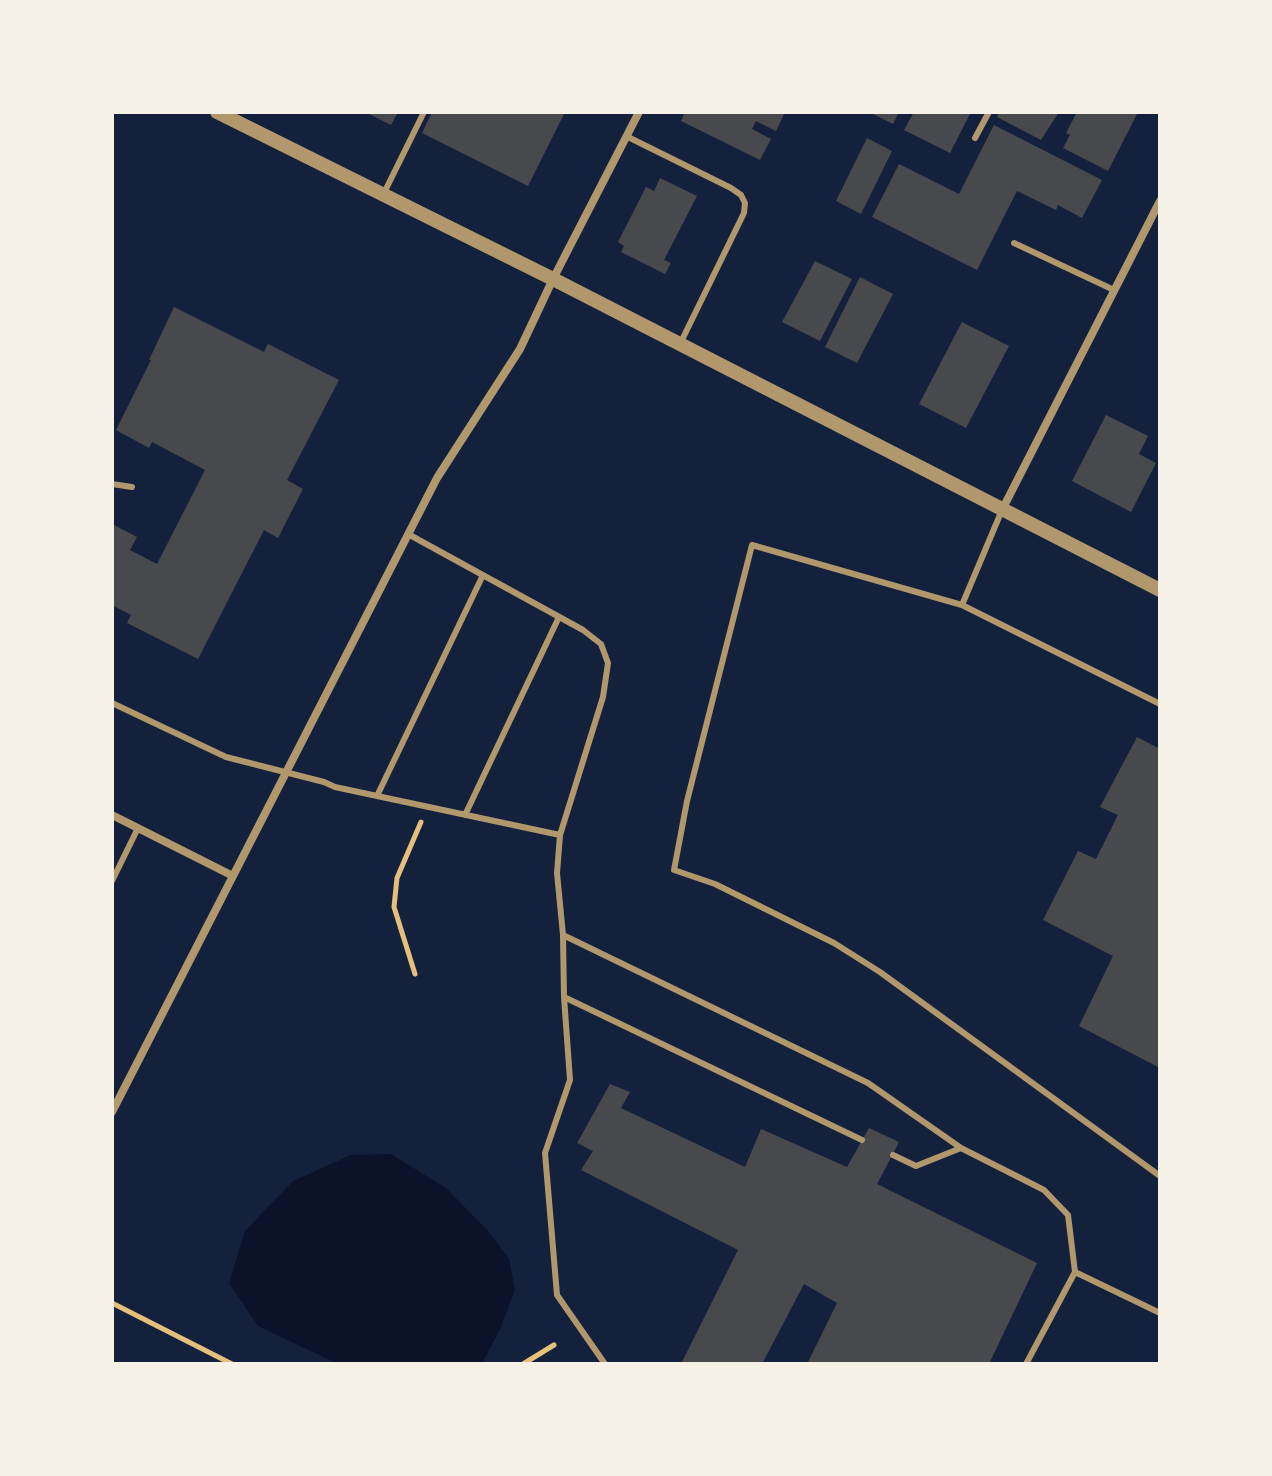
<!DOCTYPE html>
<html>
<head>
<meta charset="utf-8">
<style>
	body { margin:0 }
	#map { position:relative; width:1272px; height:1476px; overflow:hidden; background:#14213d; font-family:"Fira Sans",sans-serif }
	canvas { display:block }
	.frame { position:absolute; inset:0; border:114px solid #f6f1e7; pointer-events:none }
</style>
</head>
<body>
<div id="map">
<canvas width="1272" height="1476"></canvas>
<div class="frame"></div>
</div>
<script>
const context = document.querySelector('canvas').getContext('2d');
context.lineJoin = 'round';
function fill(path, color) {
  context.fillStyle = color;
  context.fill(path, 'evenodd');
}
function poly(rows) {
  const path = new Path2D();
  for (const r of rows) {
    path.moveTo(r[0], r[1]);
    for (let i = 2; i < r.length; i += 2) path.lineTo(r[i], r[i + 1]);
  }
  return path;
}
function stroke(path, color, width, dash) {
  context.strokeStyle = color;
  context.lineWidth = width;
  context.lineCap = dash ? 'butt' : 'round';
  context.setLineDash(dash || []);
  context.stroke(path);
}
fill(poly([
	[391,1154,446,1188,489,1232,509,1259,515,1290,501,1327,482,1364,338,1364,258,1326,229,1283,245,1231,293,1181,351,1155]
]), '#0b132b');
fill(poly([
	[365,112,398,112,391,125],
	[432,112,565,112,528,186,422,133],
	[685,112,785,112,776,131,756,121,752,129,771,139,760,160,681,121],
	[869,112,899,112,893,124],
	[914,112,971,112,950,153,904,130],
	[999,112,1059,112,1041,140,997,117],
	[1077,112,1138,112,1108,171,1063,148,1070,135,1066,133],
	[994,125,1102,180,1082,218,1058,205,1056,210,1017,191,977,270,872,217,899,164,959,194],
	[867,138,892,151,861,214,836,201],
	[660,178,697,196,664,260,671,263,665,274,621,252,624,246,618,242,646,187,654,191],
	[815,261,852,279,820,341,782,322],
	[860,277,893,294,857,363,825,347],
	[174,307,264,352,268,344,339,380,287,480,303,489,278,538,264,530,198,659,127,623,131,615,112,605,112,524,137,537,130,550,157,564,205,470,152,442,149,448,116,430,151,360,149,360],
	[962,322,1009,346,966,428,919,404],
	[1106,415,1148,436,1139,454,1156,463,1131,512,1072,481],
	[1137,737,1160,749,1160,1068,1079,1026,1113,956,1043,920,1078,851,1096,859,1118,815,1100,807],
	[610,1084,630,1092,621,1108,745,1167,761,1129,847,1167,869,1128,899,1142,877,1184,1037,1263,989,1364,807,1364,837,1303,804,1284,762,1364,681,1364,738,1250,581,1170,593,1151,577,1143]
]), '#48494c');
stroke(poly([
	[415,974,394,907,397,878,421,822],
	[112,1303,232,1364],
	[523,1364,554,1345]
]), '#e5c07b', 5);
stroke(poly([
	[626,136,731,188,741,195,745,203,744,213,680,344],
	[975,138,989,112],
	[383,195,424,112],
	[1014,243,1114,290],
	[112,484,132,487],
	[408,534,583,630,601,644,608,663,603,697,560,835,557,873,563,935,868,1083,961,1148,1044,1190,1068,1215,1075,1272,1160,1313],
	[962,605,1002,510],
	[112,703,226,757,324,782,335,787,560,835],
	[1160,704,962,605,752,545,687,801,674,870,715,884,834,943,880,972,1160,1176],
	[377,796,483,575],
	[465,815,559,617],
	[112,881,138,828],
	[563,935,564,997,570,1080,545,1153,557,1295,605,1364],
	[564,997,862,1140],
	[893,1155,916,1166,961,1148],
	[1026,1364,1075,1272]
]), '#b1986c', 6);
stroke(poly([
	[1002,510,1160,201],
	[112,815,233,876],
	[112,1112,437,478,520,349,553,279,639,112]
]), '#b1986c', 8);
stroke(poly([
	[217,112,553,279,1160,590]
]), '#b1986c', 14);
</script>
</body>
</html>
